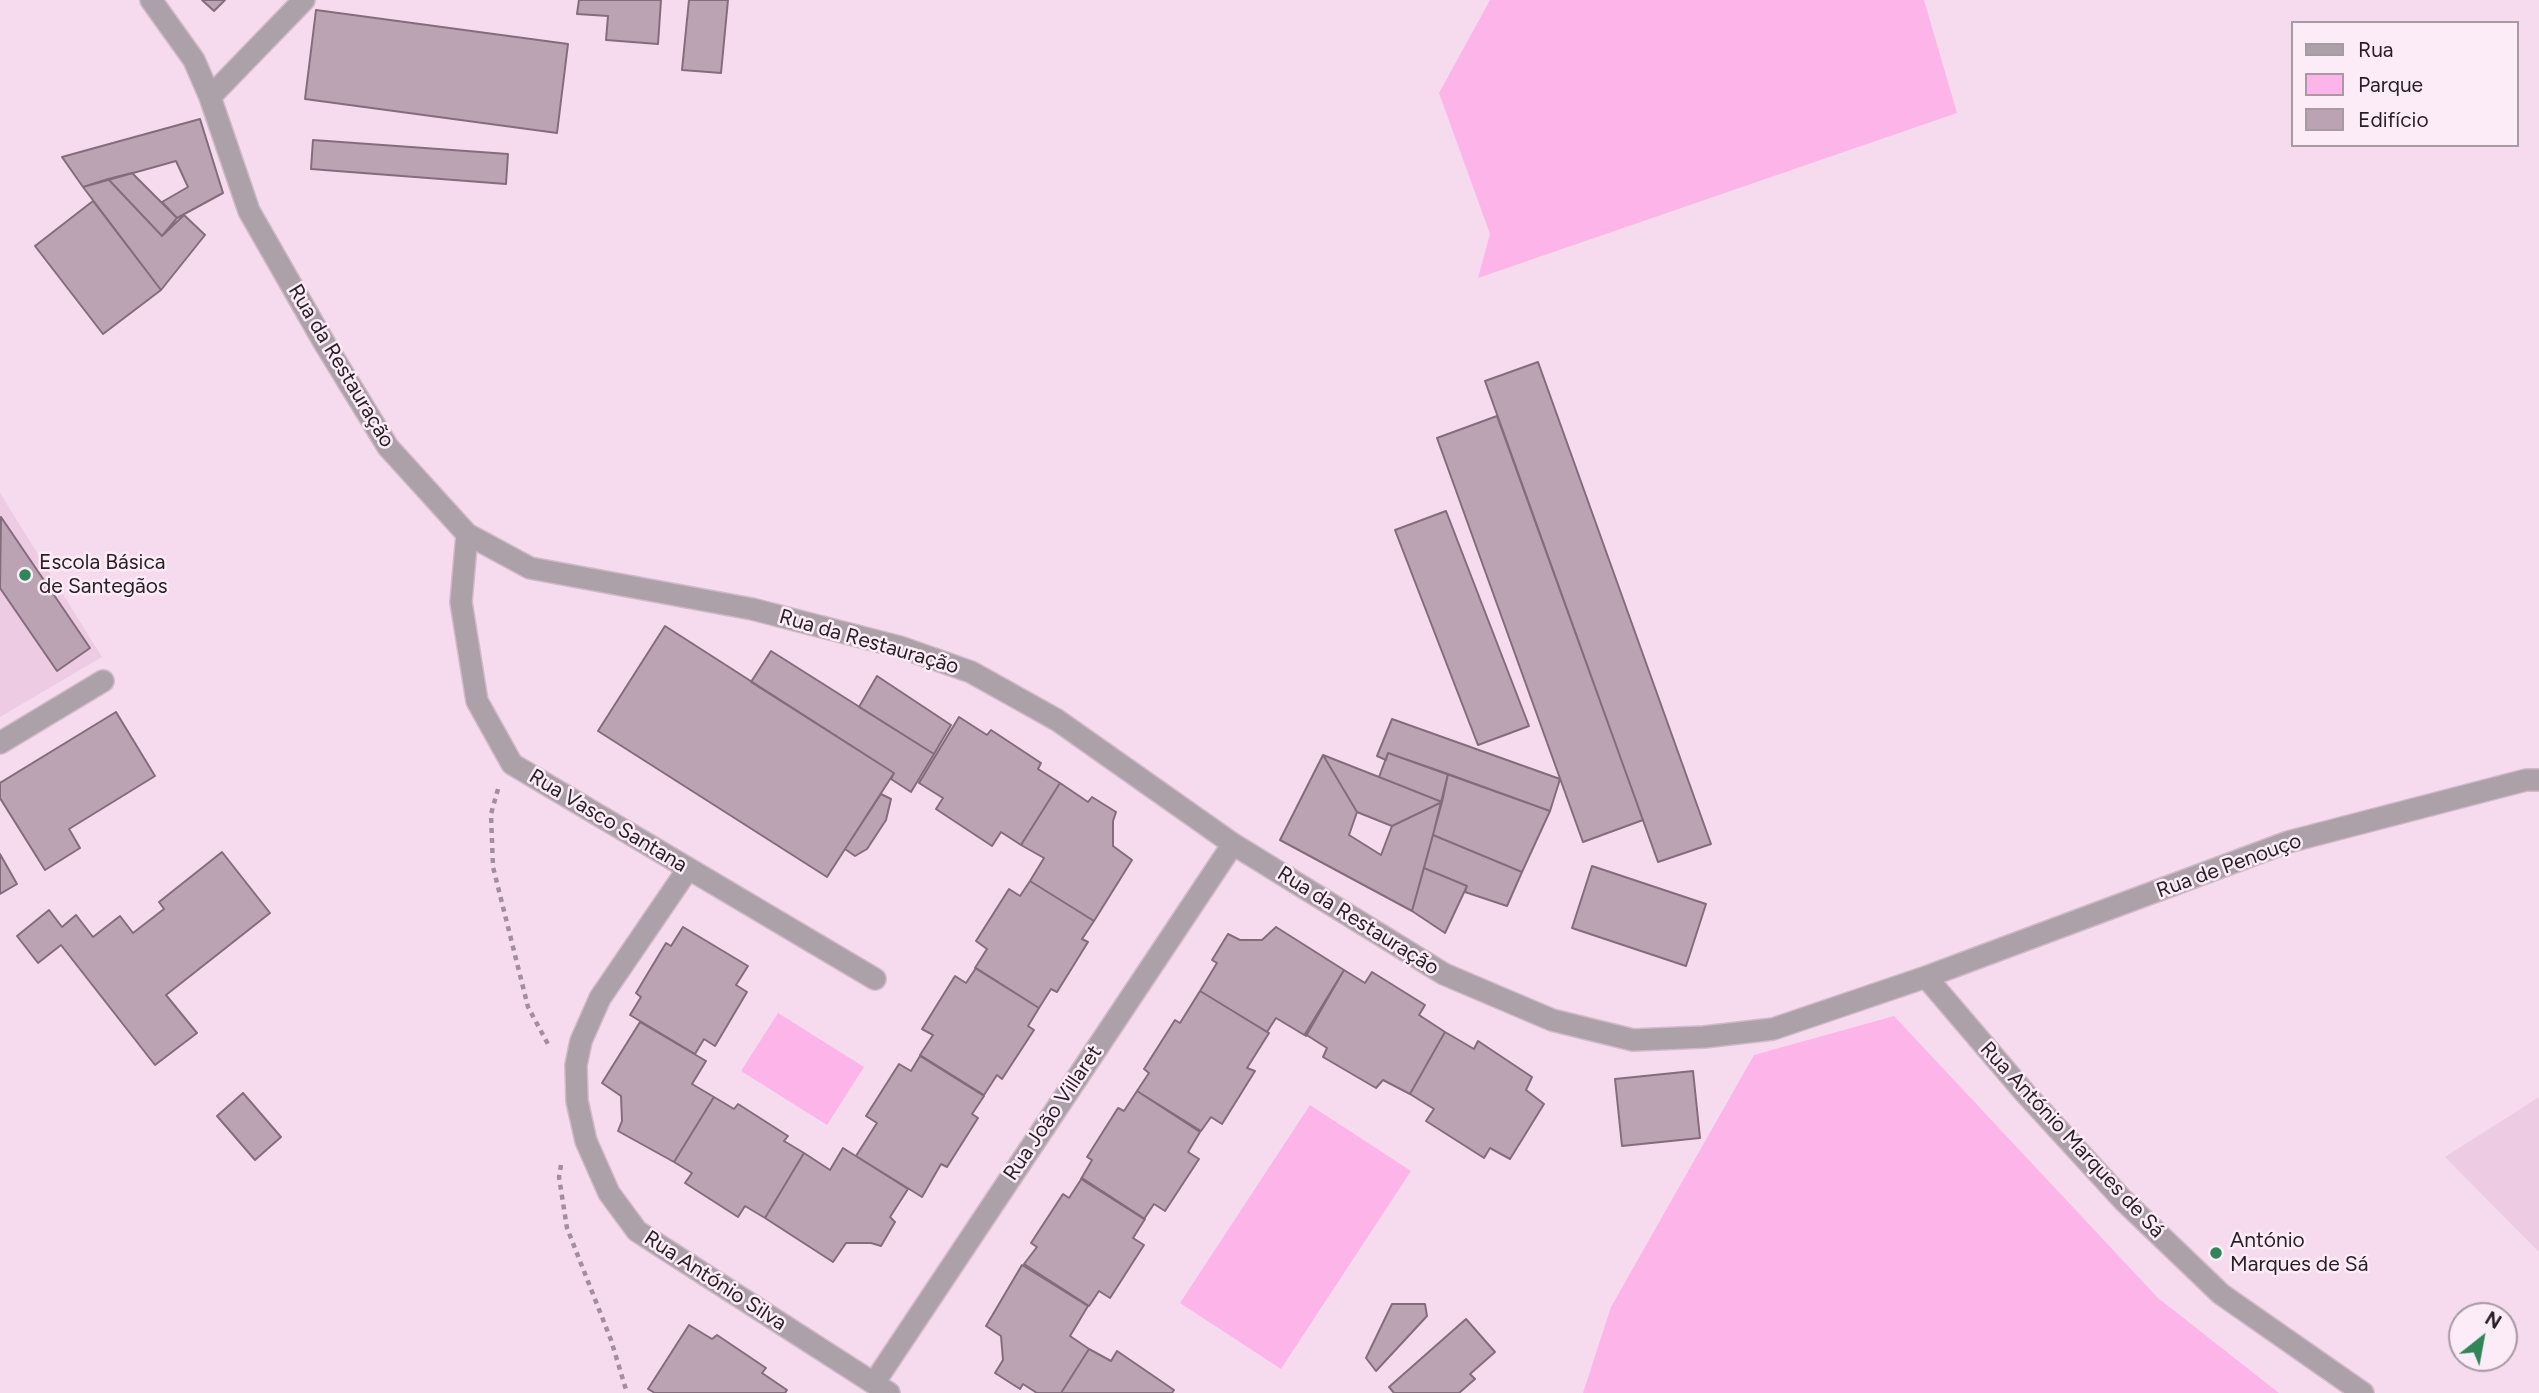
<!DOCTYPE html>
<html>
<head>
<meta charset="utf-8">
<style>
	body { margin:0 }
	#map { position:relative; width:2539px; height:1393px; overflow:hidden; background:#f6dbee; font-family:Figtree,sans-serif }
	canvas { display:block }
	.legend { position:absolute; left:2291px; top:21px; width:228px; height:126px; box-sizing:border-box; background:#fcecf7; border:2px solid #a79aa3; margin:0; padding:9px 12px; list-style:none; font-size:21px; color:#281e25 }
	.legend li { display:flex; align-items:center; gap:14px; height:35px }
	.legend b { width:35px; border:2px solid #a79aa3 }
	.north { position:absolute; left:2448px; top:1302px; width:70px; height:70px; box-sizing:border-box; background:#fcecf7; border:2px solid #a79aa3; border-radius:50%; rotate:31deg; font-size:19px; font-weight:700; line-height:28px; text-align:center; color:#281e25 }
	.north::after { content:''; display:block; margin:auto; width:24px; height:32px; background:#308659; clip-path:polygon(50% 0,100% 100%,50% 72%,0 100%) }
</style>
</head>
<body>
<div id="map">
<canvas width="2539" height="1393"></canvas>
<ul class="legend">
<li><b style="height:9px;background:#aca1a8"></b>Rua</li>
<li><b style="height:19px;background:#fdb5e9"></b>Parque</li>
<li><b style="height:19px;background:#bca3b4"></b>Edifício</li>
</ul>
<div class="north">N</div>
</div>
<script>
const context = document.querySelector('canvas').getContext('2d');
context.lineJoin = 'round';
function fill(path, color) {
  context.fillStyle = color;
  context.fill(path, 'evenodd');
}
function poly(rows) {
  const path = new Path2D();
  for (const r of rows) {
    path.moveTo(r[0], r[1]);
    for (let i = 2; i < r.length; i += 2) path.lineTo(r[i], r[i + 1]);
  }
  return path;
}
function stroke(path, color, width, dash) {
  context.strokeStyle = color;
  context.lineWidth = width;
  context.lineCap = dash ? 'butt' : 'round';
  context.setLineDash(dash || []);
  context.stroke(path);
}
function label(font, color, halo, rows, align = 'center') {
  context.font = font + ' Figtree,sans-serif';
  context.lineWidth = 5;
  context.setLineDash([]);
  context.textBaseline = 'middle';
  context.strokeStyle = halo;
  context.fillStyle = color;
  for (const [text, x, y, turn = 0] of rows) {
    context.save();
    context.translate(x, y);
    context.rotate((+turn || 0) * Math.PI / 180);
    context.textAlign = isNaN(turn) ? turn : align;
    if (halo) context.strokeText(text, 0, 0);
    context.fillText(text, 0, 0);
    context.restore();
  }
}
fill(poly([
	[0,493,102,657,0,717],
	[2539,1097,2539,1252,2445,1157]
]), '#edcbe2');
fill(poly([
	[1490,0,1924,0,1957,113,1478,278,1490,234,1439,93],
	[778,1013,864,1067,827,1125,741,1071],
	[1894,1016,2158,1298,2279,1393,1583,1393,1611,1307,1754,1055],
	[1310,1105,1411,1171,1281,1369,1180,1303]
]), '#fdb5e9');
const building = poly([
	[202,0,225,0,214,11,202,0],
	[579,0,661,0,658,44,606,40,608,16,577,14,579,0],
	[689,0,728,0,721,73,682,70,689,0],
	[316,10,568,44,557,133,305,99,316,10],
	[200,119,223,193,177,218,162,202,188,187,176,161,83,187,62,157,200,119],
	[313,140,508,154,506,184,311,169,313,140],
	[132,173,177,218,162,236,108,179,132,173],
	[108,179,162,236,184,215,205,235,161,290,83,187,108,179],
	[93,201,161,290,103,334,35,246,93,201],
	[1538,362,1711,844,1658,862,1485,381,1538,362],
	[1497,416,1643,820,1583,842,1437,438,1497,416],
	[1446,511,1529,726,1478,745,1395,530,1446,511],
	[1,517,90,648,57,671,0,588,1,517],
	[665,626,894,773,827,877,598,731,665,626],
	[771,651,934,754,911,792,891,779,894,773,751,682,771,651],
	[877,676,951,725,934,754,859,707,877,676],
	[116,712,155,776,69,829,80,848,45,870,0,798,0,783,116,712],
	[959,717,987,735,991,730,1041,763,1038,769,1060,783,1021,845,1001,832,992,846,936,809,943,798,919,783,959,717],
	[1392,719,1560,779,1550,811,1388,753,1386,760,1377,756,1392,719],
	[1388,753,1448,774,1442,802,1379,777,1388,753],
	[1323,755,1357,812,1349,835,1381,855,1392,826,1442,802,1412,911,1280,840,1323,755],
	[1323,755,1379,777,1442,802,1392,826,1357,812,1323,755],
	[1448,774,1550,811,1522,872,1433,835,1448,774],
	[1060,783,1088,802,1092,797,1116,812,1113,821,1113,846,1132,860,1094,921,1030,881,1044,858,1021,845,1060,783],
	[881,794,891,799,886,820,867,849,855,856,845,849,881,794],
	[1433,835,1522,872,1507,906,1465,892,1467,886,1424,868,1433,835],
	[222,852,270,913,166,995,197,1033,155,1065,61,945,38,963,17,936,49,910,62,927,76,915,93,937,120,916,133,933,164,909,159,902,222,852],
	[0,854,17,884,0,894,0,854],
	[1592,866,1706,904,1686,966,1572,928,1592,866],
	[1424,868,1467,886,1445,933,1412,911,1424,868],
	[1030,881,1094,921,1082,939,1088,942,1057,992,1051,989,1039,1008,975,968,987,949,976,941,1009,889,1020,896,1030,881],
	[683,927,748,966,736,985,747,992,715,1046,704,1039,695,1054,630,1015,641,997,636,993,666,943,671,946,683,927],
	[1276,927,1344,970,1306,1036,1276,1018,1267,1032,1200,991,1217,963,1212,960,1228,934,1240,940,1262,940,1276,927],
	[976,968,1039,1008,1028,1026,1034,1030,1002,1079,997,1075,984,1095,920,1055,933,1035,922,1029,955,976,966,983,976,968],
	[1344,970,1365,983,1372,972,1425,1005,1419,1015,1445,1032,1410,1094,1383,1080,1376,1088,1323,1057,1327,1048,1305,1034,1344,970],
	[1200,991,1269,1033,1247,1068,1255,1071,1222,1124,1211,1117,1201,1131,1137,1091,1149,1073,1144,1069,1175,1020,1180,1023,1200,991],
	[640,1022,706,1061,692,1084,714,1097,674,1162,618,1131,622,1121,621,1096,602,1083,640,1022],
	[1445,1032,1474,1049,1478,1041,1532,1077,1526,1090,1544,1104,1510,1159,1490,1148,1484,1158,1426,1121,1434,1109,1410,1094,1445,1032],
	[920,1056,984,1096,972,1114,978,1118,947,1167,941,1164,922,1197,856,1156,877,1123,866,1116,899,1064,911,1071,920,1056],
	[1693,1071,1700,1138,1622,1146,1615,1079,1693,1071],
	[1137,1091,1200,1132,1188,1152,1199,1159,1165,1211,1154,1204,1144,1219,1081,1179,1092,1160,1087,1157,1118,1108,1124,1111,1137,1091],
	[243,1093,281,1137,255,1160,217,1116,243,1093],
	[714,1097,734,1109,738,1104,788,1136,784,1141,804,1153,765,1218,745,1206,738,1217,685,1183,692,1173,674,1162,714,1097],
	[843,1148,908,1189,890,1217,895,1222,881,1246,871,1243,846,1243,833,1262,765,1218,804,1153,830,1170,843,1148],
	[1082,1178,1145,1219,1133,1238,1144,1245,1110,1298,1099,1291,1089,1306,1024,1264,1037,1247,1031,1243,1063,1194,1069,1198,1082,1178],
	[1022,1265,1088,1306,1070,1336,1089,1349,1061,1393,1037,1393,1023,1384,1020,1389,995,1373,1003,1360,1001,1336,986,1326,1022,1265],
	[1392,1304,1425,1304,1427,1316,1376,1371,1366,1358,1392,1304],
	[1466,1319,1495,1352,1470,1374,1475,1379,1459,1393,1394,1393,1389,1387,1466,1319],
	[689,1325,712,1339,717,1335,766,1368,762,1373,787,1390,785,1393,655,1393,648,1389,689,1325],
	[1089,1349,1111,1361,1117,1351,1174,1390,1172,1393,1061,1393,1089,1349]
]);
fill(building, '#bca3b4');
stroke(building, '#846c7d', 2);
const minor = poly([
	[151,0,194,60,210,97,249,211,325,344,388,447,467,534,530,568,752,609,900,647,971,672,1057,720,1233,844,1444,974,1552,1020,1633,1040,1704,1037,1773,1029,1926,977,2288,842,2526,780,2539,780],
	[210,97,304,0],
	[467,534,461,602,477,701,512,764,875,979],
	[0,743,103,681],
	[688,869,600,998,581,1041,576,1065,577,1101,586,1141,609,1193,637,1231,889,1393],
	[1926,977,2025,1093,2123,1200,2221,1294,2363,1393],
	[874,1383,1233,844]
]);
stroke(minor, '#d1b9ca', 24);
stroke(poly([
	[498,789,491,814,493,867,528,1007,549,1046],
	[561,1165,559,1177,567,1228,611,1340,627,1393]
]), '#a28e9c', 4.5, [5, 5]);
stroke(minor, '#aca1a8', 21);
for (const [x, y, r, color] of [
	[25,575,7,"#308659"],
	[2216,1253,7,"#308659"]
]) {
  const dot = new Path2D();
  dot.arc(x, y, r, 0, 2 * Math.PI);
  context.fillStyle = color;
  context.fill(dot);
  stroke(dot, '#fcecf7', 2.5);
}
label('21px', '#281e25', '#fcecf7', [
	["Rua da Restauração",341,366,59],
	["Rua da Restauração",869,642,16],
	["Rua Vasco Santana",608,821,31],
	["Rua de Penouço",2229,866,-20],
	["Rua da Restauração",1358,921,32],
	["Rua João Villaret",1053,1113,-56],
	["Rua António Marques de Sá",2072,1140,47],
	["Rua António Silva",715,1281,33]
]);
label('21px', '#281e25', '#fcecf7', [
	["Escola Básica",39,563],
	["de Santegãos",39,587],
	["António",2230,1241],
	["Marques de Sá",2230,1265]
], 'left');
</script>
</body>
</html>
